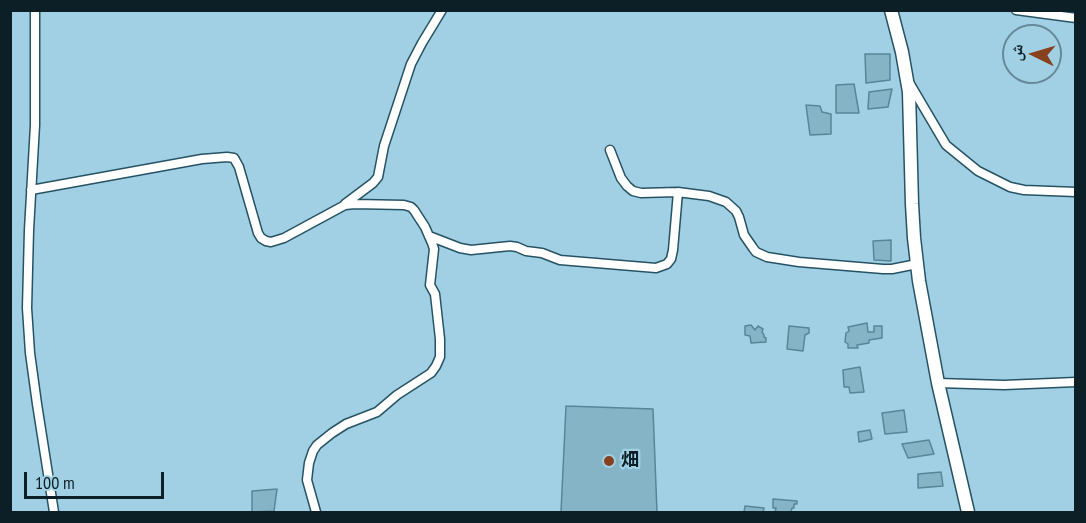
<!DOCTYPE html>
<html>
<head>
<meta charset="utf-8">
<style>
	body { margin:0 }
	#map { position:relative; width:1086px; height:523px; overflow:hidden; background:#a1d0e4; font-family:"PT Sans Narrow","Noto Naskh Arabic",sans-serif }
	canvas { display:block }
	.frame { position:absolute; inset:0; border:12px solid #0c1f26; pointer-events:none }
	.north { position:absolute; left:1002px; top:24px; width:60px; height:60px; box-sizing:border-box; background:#a1d0e4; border:2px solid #658998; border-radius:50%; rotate:275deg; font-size:16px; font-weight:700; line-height:24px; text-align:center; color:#0c1f26 }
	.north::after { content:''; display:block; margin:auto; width:21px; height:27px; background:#88411e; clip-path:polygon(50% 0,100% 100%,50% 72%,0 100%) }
	.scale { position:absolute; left:24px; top:472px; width:140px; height:27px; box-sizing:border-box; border:3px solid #0c1f26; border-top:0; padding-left:8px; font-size:18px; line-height:21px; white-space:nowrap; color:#0c1f26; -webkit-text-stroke:4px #a1d0e4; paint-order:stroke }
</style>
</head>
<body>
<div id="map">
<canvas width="1086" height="523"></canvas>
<div class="frame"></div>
<div class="north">ش</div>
<div class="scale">100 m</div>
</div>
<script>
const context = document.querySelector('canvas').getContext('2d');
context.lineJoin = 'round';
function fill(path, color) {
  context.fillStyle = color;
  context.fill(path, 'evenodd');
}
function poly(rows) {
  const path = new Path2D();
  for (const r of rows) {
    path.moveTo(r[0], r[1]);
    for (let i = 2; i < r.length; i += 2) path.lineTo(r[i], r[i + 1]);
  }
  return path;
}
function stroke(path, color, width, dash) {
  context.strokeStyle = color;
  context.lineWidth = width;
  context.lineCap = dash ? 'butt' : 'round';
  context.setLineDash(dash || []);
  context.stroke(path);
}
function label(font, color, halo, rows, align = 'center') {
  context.font = font + ' "PT Sans Narrow","Noto Sans SC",sans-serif';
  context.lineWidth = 4.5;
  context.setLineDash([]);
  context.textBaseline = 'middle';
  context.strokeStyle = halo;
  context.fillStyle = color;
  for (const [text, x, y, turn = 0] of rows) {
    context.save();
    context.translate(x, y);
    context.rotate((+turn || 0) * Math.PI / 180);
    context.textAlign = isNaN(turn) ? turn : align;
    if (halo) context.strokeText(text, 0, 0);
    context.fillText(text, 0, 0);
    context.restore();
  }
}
const building = poly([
	[865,54,890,54,890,80,866,83,865,54],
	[854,84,859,113,836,113,836,85,854,84],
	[892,89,888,107,868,109,869,92,892,89],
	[806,105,820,106,822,112,831,114,831,134,810,135,806,105],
	[891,240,891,261,874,260,873,241,891,240],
	[867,323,868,332,874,332,874,326,882,326,882,338,869,340,869,343,857,345,858,348,848,348,848,344,845,342,846,333,849,331,848,327,867,323],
	[751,325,755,330,758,326,763,329,762,332,764,335,764,337,766,338,766,342,751,343,750,336,745,335,745,326,751,325],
	[789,326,809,328,809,333,805,335,803,351,787,349,789,326],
	[860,367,864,392,850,393,849,387,844,387,843,370,860,367],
	[566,406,653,409,657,512,561,512,566,406],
	[904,410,907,432,885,434,882,413,904,410],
	[870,430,872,439,859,442,858,432,870,430],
	[929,440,934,454,908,458,902,444,929,440],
	[941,472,943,486,918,488,918,474,941,472],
	[277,489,274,511,252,512,252,491,277,489],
	[773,499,797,501,797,504,794,504,794,508,792,508,791,512,775,512,776,508,773,508,773,499],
	[745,506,764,508,763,512,744,512,745,506]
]);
fill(building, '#85b4c7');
stroke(building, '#588597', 1.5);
const street = poly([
	[35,10,35,125,29,230,27,308,30,353,37,404,54,512],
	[1016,10,1076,18],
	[910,84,946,145,978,171,1010,187,1024,190,1076,192],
	[610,150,621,178,627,186,633,191,641,193,678,192,693,194,709,196,726,202,736,211,739,217,744,235,753,248,756,252,767,257,799,262,883,269,892,269,917,264],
	[31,190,202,159,227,157,234,158,239,167,258,233,261,238,266,241,271,242,284,238,345,205,355,204,404,205,411,207,414,210,425,227,432,243,434,249,430,285,435,294,440,339,440,357,436,366,431,373,397,395,377,412,346,424,332,433,317,445,313,451,309,463,307,480,316,512],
	[345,204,373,183,378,177,384,146,411,64,422,43,442,10],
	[429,236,460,248,471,250,510,246,517,247,526,251,542,253,560,260,656,268,667,264,671,259,673,250,678,192],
	[938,383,1004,385,1076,382]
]);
const secondary = poly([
	[891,10,902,52,909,92,912,204,914,238,919,281,938,383,968,512]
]);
stroke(street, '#255363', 11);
stroke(secondary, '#255363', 15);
stroke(street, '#fff', 8);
stroke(secondary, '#fff', 12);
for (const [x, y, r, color] of [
	[609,461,6,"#88411e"]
]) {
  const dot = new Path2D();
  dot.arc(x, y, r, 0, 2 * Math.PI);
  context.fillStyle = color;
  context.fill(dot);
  stroke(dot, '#a1d0e4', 2);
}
label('bold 18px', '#0c1f26', '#a1d0e4', [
	["畑",621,461]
], 'left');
</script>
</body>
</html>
